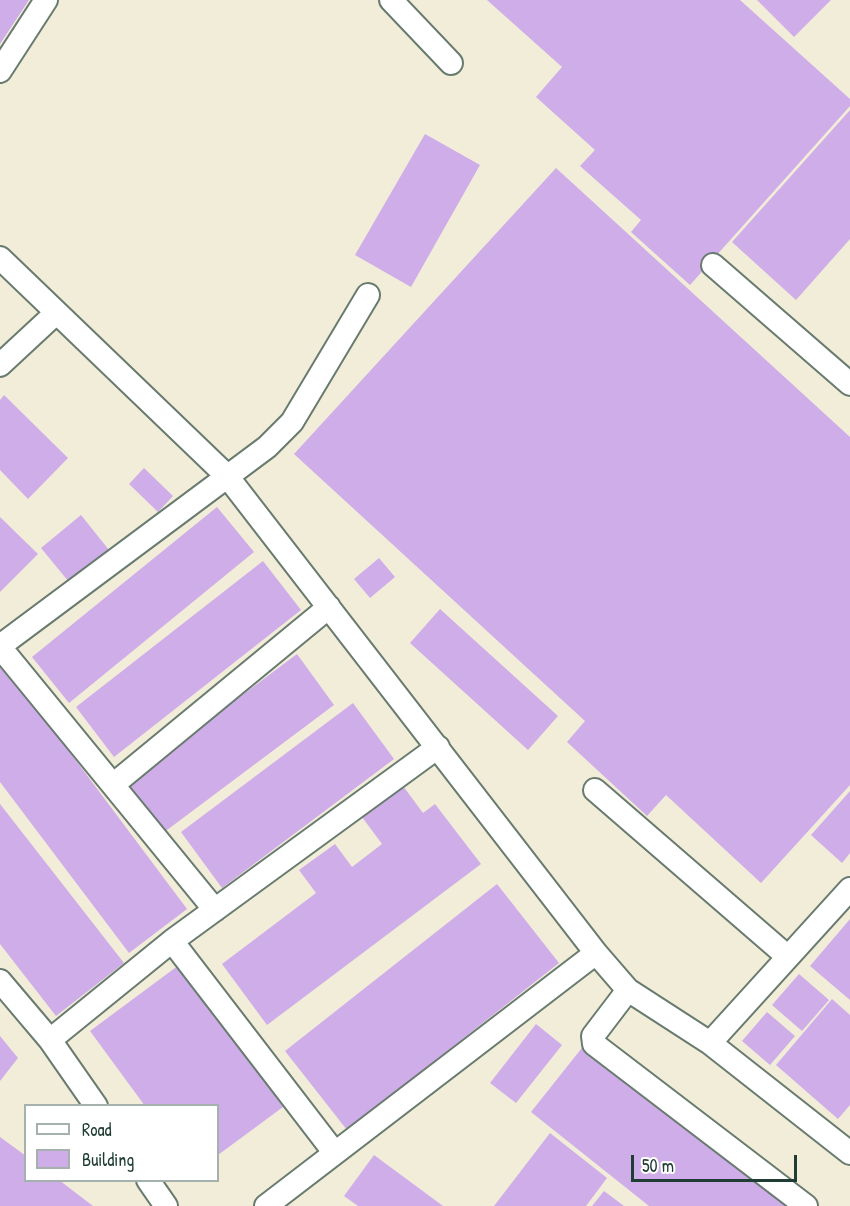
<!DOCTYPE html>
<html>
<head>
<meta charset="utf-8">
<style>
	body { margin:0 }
	#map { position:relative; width:850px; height:1206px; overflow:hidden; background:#f1edd9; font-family:"Patrick Hand",sans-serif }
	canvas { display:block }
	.legend { position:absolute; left:24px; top:1104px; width:195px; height:78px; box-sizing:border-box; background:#fff; border:2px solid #a5b1ae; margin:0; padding:8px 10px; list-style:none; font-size:18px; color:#1f3d34 }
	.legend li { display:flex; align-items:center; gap:12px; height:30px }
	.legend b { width:30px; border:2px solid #a5b1ae }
	.scale { position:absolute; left:631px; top:1155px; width:166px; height:27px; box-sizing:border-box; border:3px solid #1f3d34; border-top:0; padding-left:8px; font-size:18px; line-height:21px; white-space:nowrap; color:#1f3d34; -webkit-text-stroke:4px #fff; paint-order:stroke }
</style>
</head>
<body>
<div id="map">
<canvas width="850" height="1206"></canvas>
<ul class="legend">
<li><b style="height:8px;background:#fff"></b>Road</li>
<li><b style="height:16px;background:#ceade8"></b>Building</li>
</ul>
<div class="scale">50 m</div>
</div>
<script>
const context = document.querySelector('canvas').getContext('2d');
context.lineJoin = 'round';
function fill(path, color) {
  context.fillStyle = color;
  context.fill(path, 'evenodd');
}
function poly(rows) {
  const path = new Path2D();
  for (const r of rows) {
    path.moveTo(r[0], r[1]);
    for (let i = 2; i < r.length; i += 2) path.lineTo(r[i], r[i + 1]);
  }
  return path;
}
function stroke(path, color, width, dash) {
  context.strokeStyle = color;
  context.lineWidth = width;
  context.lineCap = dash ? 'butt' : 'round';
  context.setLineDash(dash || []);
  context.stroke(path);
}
fill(poly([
	[0,0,29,0,0,44],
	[487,0,740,0,850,99,850,106,690,285,631,232,641,220,580,166,595,150,536,97,562,67],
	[757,0,831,0,794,37],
	[850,110,850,239,796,300,732,242],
	[425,134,480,165,411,287,355,255],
	[556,168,850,437,850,785,761,883,666,795,647,816,567,742,585,721,294,454],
	[4,395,68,458,28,499,0,470,0,400],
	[144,468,173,496,158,512,129,484],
	[217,507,254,552,69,703,32,657],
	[81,515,109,550,69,582,41,548],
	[0,517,38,554,0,592],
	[379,558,395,577,370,598,354,579],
	[263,561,301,610,114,757,76,707],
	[440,609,558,716,528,750,410,643],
	[297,654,334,705,163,833,125,783],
	[3,663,187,909,129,953,0,782,0,666],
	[353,703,394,759,222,888,181,832],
	[403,786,423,813,435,804,481,864,267,1025,222,964,316,893,299,870,335,844,352,867,382,844,362,817],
	[850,791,850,853,842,863,811,835],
	[0,804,124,963,56,1016,0,944],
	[497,884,559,963,347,1130,285,1051],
	[850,919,850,1000,810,966],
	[179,965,283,1107,218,1155,218,1106,145,1106,90,1031],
	[799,974,829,1000,802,1031,772,1005],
	[832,999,850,1015,850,1105,838,1119,776,1065],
	[767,1012,795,1036,770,1065,742,1041],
	[536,1024,562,1045,516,1103,490,1083],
	[0,1036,18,1058,0,1081],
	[585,1044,789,1206,649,1206,531,1112],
	[550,1133,607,1178,586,1206,494,1206],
	[0,1137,26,1156,26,1180,59,1180,93,1206,0,1206],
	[374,1155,443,1206,358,1206,344,1196],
	[604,1191,624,1206,592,1206]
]), '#ceade8');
const minor = poly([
	[391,0,451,63],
	[0,71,46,0],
	[0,258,227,476,596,953,628,990,710,1043,850,1153],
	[713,265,850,384],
	[0,365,56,313],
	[0,646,267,447,292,422,368,295],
	[0,647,215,910],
	[114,784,329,607],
	[595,790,788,957],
	[172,941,334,1152],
	[0,981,50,1040,96,1106],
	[628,990,593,1036,594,1044,806,1206],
	[50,1040,172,941,438,747],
	[710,1043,850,889],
	[148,1180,166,1206],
	[266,1206,596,953]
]);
stroke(minor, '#687b6e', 26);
stroke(minor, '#fff', 22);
</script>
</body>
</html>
